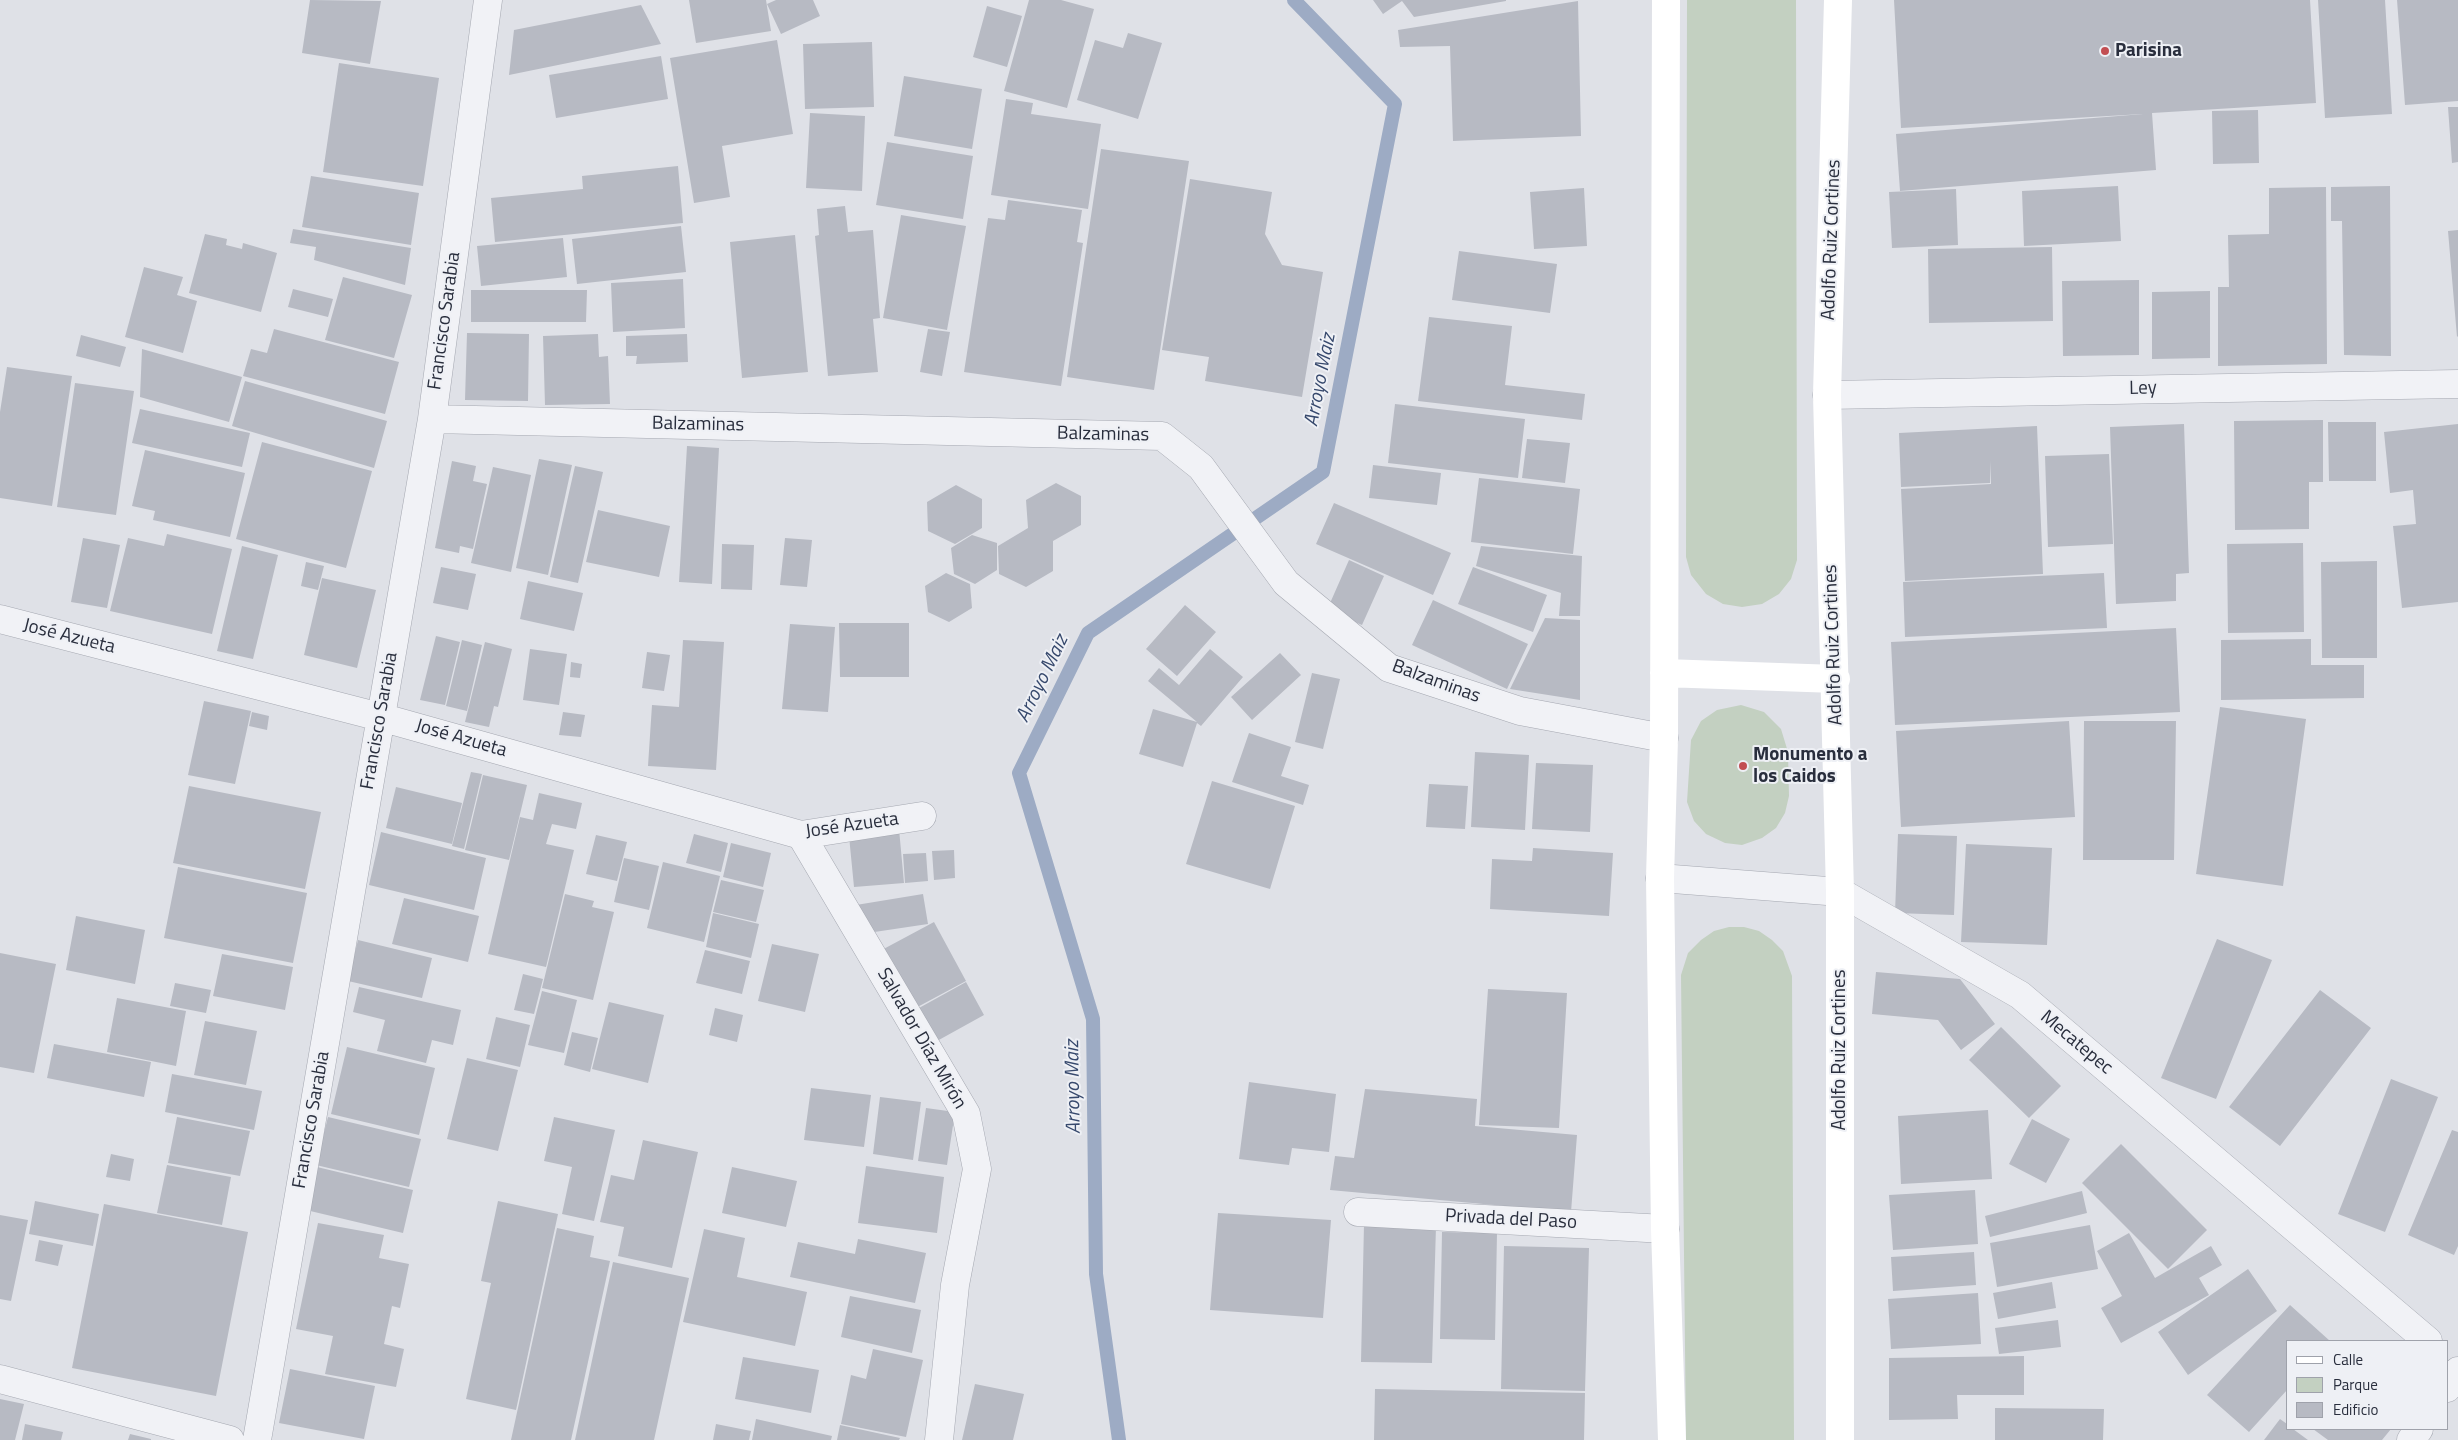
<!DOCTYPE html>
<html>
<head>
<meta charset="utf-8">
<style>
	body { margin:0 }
	#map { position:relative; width:2458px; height:1440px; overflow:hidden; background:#dfe1e7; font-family:"Titillium Web",sans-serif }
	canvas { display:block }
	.legend { position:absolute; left:2286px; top:1340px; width:162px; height:90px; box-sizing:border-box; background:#eef0f5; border:1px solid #9fa2ab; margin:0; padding:6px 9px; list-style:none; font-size:15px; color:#292e3d }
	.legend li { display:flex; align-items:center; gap:10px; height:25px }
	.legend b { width:25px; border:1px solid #9fa2ab }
</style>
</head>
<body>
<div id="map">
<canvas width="2458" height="1440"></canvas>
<ul class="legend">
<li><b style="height:6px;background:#fff"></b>Calle</li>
<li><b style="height:14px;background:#c3d0c1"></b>Parque</li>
<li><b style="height:14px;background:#b7bac3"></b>Edificio</li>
</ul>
</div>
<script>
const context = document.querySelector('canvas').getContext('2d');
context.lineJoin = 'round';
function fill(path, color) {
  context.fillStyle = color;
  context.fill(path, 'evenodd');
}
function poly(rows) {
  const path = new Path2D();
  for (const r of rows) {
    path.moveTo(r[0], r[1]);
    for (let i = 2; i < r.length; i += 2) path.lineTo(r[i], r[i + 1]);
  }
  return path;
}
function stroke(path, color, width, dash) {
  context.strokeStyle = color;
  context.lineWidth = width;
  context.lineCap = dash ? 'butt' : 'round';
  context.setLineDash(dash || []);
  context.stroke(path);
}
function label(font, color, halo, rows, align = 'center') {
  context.font = font + ' "Titillium Web",sans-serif';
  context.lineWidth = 4;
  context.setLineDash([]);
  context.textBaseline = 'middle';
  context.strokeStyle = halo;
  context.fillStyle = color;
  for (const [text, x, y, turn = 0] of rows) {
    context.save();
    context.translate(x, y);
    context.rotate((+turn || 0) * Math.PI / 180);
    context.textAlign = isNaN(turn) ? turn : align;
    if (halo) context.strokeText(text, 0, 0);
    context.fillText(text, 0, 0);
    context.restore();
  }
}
fill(poly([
	[1687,0,1796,0,1797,560,1791,579,1779,594,1762,604,1742,607,1723,604,1706,594,1691,575,1686,557],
	[1741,705,1764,712,1781,729,1788,752,1789,796,1785,813,1776,828,1762,838,1742,845,1725,843,1706,834,1694,821,1687,802,1691,740,1701,721,1717,710],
	[1729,927,1744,927,1759,931,1772,940,1783,951,1792,976,1794,1440,1686,1440,1681,975,1688,953,1701,940,1714,931]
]), '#c3d0c1');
stroke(poly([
	[1119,1440,1096,1274,1093,1019,1019,773,1088,633,1323,472,1395,104,1294,0]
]), '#9dabc4', 14);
fill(poly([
	[310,0,381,1,370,64,302,53],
	[689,0,766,0,771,31,696,43],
	[776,0,813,0,820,16,781,34,767,4],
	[1029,0,1061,0,1094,9,1067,108,1004,91],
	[1373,0,1506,0,1506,1,1414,17,1402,1,1383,14],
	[1894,0,2310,0,2316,103,2152,113,2156,170,1900,191,1896,134,2143,114,1901,128],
	[2318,0,2385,0,2392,114,2325,118],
	[2397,0,2458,0,2458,101,2405,105],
	[1578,1,1581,136,1453,141,1450,46,1400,47,1398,30],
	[641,5,661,44,509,75,514,30],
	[987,6,1022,16,1007,67,973,57],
	[1128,33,1162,43,1138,119,1077,100,1095,40,1123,48],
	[777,40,793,134,722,146,730,197,694,203,670,58],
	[872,42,874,107,805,109,803,44],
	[661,56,668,99,556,118,549,75],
	[339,63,439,78,423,186,323,172],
	[904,76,982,89,972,149,894,136],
	[1006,99,1033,103,1031,114,1101,124,1088,209,991,195],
	[2448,107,2458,107,2458,162,2452,163],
	[2258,110,2259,163,2213,164,2212,111],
	[810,113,865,116,862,191,806,188],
	[887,142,973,156,963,219,876,205],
	[1101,149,1189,161,1154,390,1067,377],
	[678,166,683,223,495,242,491,198,583,189,582,176],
	[311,176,419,193,411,245,302,227],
	[1190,179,1272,192,1265,234,1282,265,1323,272,1302,397,1205,381,1209,357,1162,350],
	[2118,186,2121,241,2024,246,2022,191],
	[2390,186,2391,356,2344,355,2342,221,2331,221,2331,187],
	[2326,187,2327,364,2218,366,2218,287,2229,287,2228,235,2269,234,2269,188],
	[1584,188,1587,246,1534,249,1530,192],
	[1956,189,1958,245,1892,248,1889,192],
	[1008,200,1082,210,1077,242,1083,243,1061,386,964,372,988,218,1005,220],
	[845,206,848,232,873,230,880,318,873,319,878,372,828,376,815,236,819,235,817,209],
	[901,215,966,226,947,330,883,318],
	[681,226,686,272,577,284,572,239],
	[293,229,411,248,405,285,314,260,316,247,290,243],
	[2458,230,2458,336,2457,337,2448,231],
	[205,234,227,239,226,245,242,249,243,243,277,253,261,312,189,293],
	[795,235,808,372,742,378,730,242],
	[563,238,567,277,481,286,477,246],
	[2052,247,2053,321,1929,323,1928,249],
	[1459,251,1557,264,1550,313,1452,300],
	[144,267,183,277,177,295,197,301,183,353,125,337],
	[343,277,412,295,394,358,325,340],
	[683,279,685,328,613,332,611,283],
	[2139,280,2139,355,2063,356,2062,281],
	[293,289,333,299,328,317,288,307],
	[471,290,587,290,586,322,471,322],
	[2210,291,2210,358,2152,359,2152,292],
	[1429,317,1512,326,1505,385,1585,394,1582,420,1418,401],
	[274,329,399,362,385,414,243,376,251,349,267,353],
	[928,329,950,332,942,376,920,372],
	[467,333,529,334,528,401,465,400],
	[598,334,599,357,608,356,610,404,545,405,543,336],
	[687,334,688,362,636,364,637,356,626,356,626,336],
	[81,335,126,347,120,367,76,356],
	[142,349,242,377,229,422,140,397],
	[7,367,72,376,52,506,0,498,0,412],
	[245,381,387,421,374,468,232,426],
	[75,383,134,391,116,515,57,507],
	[1395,404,1525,419,1518,478,1388,463],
	[140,409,250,433,242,467,132,443],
	[2323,420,2323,482,2309,482,2309,529,2235,530,2234,421],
	[2328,422,2376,422,2376,481,2329,481],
	[2184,424,2189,573,2176,574,2176,601,2116,604,2110,427],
	[2458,424,2458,602,2402,608,2393,526,2416,524,2413,490,2390,493,2384,432],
	[2037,426,2043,574,1905,581,1901,489,1991,484,1990,461,1990,483,1901,487,1899,433],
	[1527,439,1570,443,1565,483,1522,478],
	[262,442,372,471,346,568,236,539],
	[687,446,719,448,712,584,679,582],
	[145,450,245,473,230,537,153,520,155,511,132,506],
	[2109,454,2113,544,2048,547,2045,456],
	[539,459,572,465,548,575,516,568],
	[452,461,476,466,473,481,487,484,473,549,460,546,459,553,435,548],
	[1373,465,1441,473,1437,505,1369,498],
	[575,466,603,472,578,583,550,577],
	[493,467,531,475,511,572,471,563],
	[1479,478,1580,489,1573,554,1471,542],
	[1056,483,1081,496,1081,525,1053,541,1053,571,1026,587,999,574,998,546,1028,528,1026,500],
	[956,485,982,499,982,528,955,544,928,531,927,502],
	[1334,503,1451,553,1433,595,1316,544],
	[598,510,670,526,659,577,586,562],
	[167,534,232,549,212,634,110,611,128,538,164,546],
	[972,535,997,543,997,570,975,584,954,574,951,548],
	[83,538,120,545,107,608,71,602],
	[785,538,812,540,807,587,780,585],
	[2303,543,2304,632,2228,633,2227,544],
	[722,544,754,545,752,590,721,589],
	[242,546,278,555,253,659,217,651],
	[1481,546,1582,556,1580,616,1559,616,1561,593,1476,566],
	[1349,560,1384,576,1362,625,1327,610],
	[2377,561,2377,658,2322,658,2321,562],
	[306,562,324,566,318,590,301,586],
	[441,567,476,574,468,610,433,603],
	[1473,567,1547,595,1533,632,1458,604],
	[946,573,970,584,972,608,949,622,928,612,925,586],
	[2104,573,2107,628,1905,637,1903,582],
	[322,578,376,590,357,668,304,655],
	[528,581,583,593,574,631,520,619],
	[1433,600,1528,644,1507,689,1412,645],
	[1185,605,1216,632,1177,676,1146,649],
	[1545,618,1580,620,1580,700,1510,689],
	[839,623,909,623,909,677,840,677],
	[790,624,835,627,828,712,782,709],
	[2176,628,2180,712,1895,725,1891,642],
	[436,636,460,642,445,705,420,700],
	[2311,639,2311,665,2364,665,2364,698,2221,700,2221,640],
	[462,640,482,645,467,711,446,706],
	[683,640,724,642,716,770,648,766,652,705,679,707],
	[485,642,512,649,498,707,494,706,489,727,465,722],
	[530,649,567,654,559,705,523,700],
	[1210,649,1243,677,1201,726,1197,723,1183,767,1139,754,1153,709,1197,722,1148,681,1159,668,1179,685],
	[647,652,670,655,664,691,642,688],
	[1280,653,1301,675,1252,720,1231,697],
	[571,662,582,664,580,678,570,677],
	[1312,673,1340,679,1323,749,1295,742],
	[204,701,251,711,235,784,188,775],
	[2220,707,2306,719,2283,886,2196,874],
	[252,712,269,716,267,730,249,726],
	[563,712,585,715,581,737,559,735],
	[2069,721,2075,817,1901,827,1896,731],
	[2084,721,2176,721,2174,860,2083,860],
	[1249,733,1291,747,1281,776,1309,785,1303,805,1232,782],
	[1475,752,1529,755,1525,830,1471,827],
	[1536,763,1593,765,1590,832,1532,829],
	[471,772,482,774,464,849,452,846],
	[483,775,527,785,509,860,465,850],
	[1212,781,1295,806,1270,889,1186,864],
	[1429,784,1468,786,1465,829,1426,827],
	[189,786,321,812,305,889,173,863],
	[396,787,462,803,452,844,386,828],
	[539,793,582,803,576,829,552,824,546,844,574,850,546,967,488,954,520,817,533,820],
	[899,829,904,883,854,887,849,836],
	[381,832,486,858,474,910,369,885],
	[694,834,728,843,721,872,686,863],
	[1898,834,1957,836,1954,915,1895,913],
	[596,835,627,842,617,881,586,874],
	[731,843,771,853,763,887,723,877],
	[1966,844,2052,848,2047,945,1961,942],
	[1533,848,1613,853,1609,916,1490,909,1492,859,1532,861],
	[954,850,955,878,934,880,932,851],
	[926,853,928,881,905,883,903,854],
	[624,858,659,866,649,910,614,902],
	[663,862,720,876,704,942,647,928],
	[178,867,307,893,293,963,164,938],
	[721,880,764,890,756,922,713,912],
	[565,894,594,901,592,907,614,912,593,1000,542,988],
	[923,894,928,924,861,934,856,905],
	[404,898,479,916,468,962,392,944],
	[713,913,759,924,751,958,706,947],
	[76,916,145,930,135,984,66,970],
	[934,922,966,981,910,1011,878,952],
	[2217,939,2272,960,2216,1099,2161,1078],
	[358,940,432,958,422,998,348,981],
	[772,944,819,954,805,1012,758,1001],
	[705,950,750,961,742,994,696,983],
	[0,953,56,964,34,1073,0,1067],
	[222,954,293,967,285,1010,213,996],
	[1876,972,1960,979,1995,1024,1961,1050,1938,1020,1872,1014],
	[523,974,543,979,534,1014,514,1010],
	[966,982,984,1015,937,1041,919,1008],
	[175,983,211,990,206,1013,170,1006],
	[359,987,461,1010,453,1045,432,1040,426,1063,377,1051,385,1020,353,1012],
	[1488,989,1567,993,1559,1128,1479,1125],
	[2320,990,2371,1028,2280,1146,2229,1107],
	[542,991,577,1000,564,1053,528,1045],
	[117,998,186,1011,176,1066,107,1052],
	[609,1002,664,1015,648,1083,592,1069],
	[715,1008,743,1015,737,1042,709,1035],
	[496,1017,530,1025,520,1067,486,1059],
	[205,1021,257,1031,246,1085,194,1075],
	[2001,1027,2061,1086,2029,1118,1969,1060],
	[572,1032,598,1038,590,1072,564,1065],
	[54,1044,151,1062,144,1097,47,1078],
	[347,1047,435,1068,419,1135,331,1114],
	[467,1058,518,1070,498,1151,447,1139],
	[172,1074,262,1091,254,1130,165,1112],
	[2391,1079,2438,1097,2385,1232,2338,1214],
	[1249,1082,1336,1094,1329,1152,1292,1148,1289,1165,1239,1159],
	[811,1088,871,1095,864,1147,804,1140],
	[1365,1089,1477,1099,1475,1126,1577,1135,1571,1212,1330,1190,1335,1156,1354,1158],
	[880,1097,921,1102,913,1160,873,1154],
	[926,1108,955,1112,947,1165,918,1161],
	[1988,1110,1992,1179,1901,1184,1898,1116],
	[177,1117,250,1131,240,1176,168,1163],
	[328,1117,421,1139,409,1187,316,1165],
	[554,1117,615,1130,594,1221,562,1214,572,1167,544,1161],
	[2032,1119,2070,1139,2046,1183,2009,1164],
	[2452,1130,2458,1132,2458,1246,2454,1255,2408,1235],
	[643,1140,698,1152,672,1268,618,1256,624,1227,600,1222,611,1175,634,1180],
	[2121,1144,2207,1230,2168,1269,2082,1183],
	[111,1154,134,1159,130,1181,106,1177],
	[167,1165,231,1177,222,1225,157,1213],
	[866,1166,944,1177,937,1233,858,1223],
	[317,1167,413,1190,403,1233,306,1210],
	[732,1167,797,1181,786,1227,722,1213],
	[1975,1190,1978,1244,1893,1250,1889,1195],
	[2082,1191,2087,1213,1990,1237,1985,1216],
	[35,1201,99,1214,93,1246,29,1234],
	[498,1201,558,1214,516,1410,466,1399,491,1283,481,1281],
	[104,1204,248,1232,216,1396,72,1368],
	[1218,1213,1331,1220,1323,1318,1210,1310],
	[0,1215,28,1220,11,1301,0,1299],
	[318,1223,384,1235,379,1258,409,1264,400,1308,392,1306,384,1344,404,1349,396,1387,325,1374,333,1336,296,1329],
	[1364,1224,1436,1226,1432,1363,1361,1362],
	[2090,1225,2098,1269,1997,1287,1990,1243],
	[557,1228,594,1236,590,1257,610,1261,571,1440,511,1440],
	[704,1229,745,1238,737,1277,807,1292,795,1346,683,1322],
	[1442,1232,1497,1233,1495,1340,1440,1339],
	[2129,1233,2155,1278,2211,1246,2222,1265,2199,1278,2209,1295,2121,1343,2101,1308,2122,1296,2097,1251],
	[858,1239,926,1253,915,1303,790,1277,798,1242,855,1254],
	[39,1240,63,1245,58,1266,35,1261],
	[1504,1246,1589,1248,1585,1391,1501,1389],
	[1974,1252,1976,1285,1893,1291,1891,1257],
	[613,1262,689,1278,654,1440,575,1440],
	[2248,1269,2277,1311,2188,1375,2158,1332],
	[2052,1282,2056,1308,1998,1319,1993,1293],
	[1978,1293,1981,1344,1891,1349,1888,1299],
	[850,1296,921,1310,912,1353,841,1337],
	[2290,1305,2330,1341,2287,1341,2287,1390,2249,1432,2207,1395],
	[2058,1320,2061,1347,1999,1354,1995,1328],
	[873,1349,923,1360,906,1437,841,1424,851,1375,866,1379],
	[2024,1356,2024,1395,1957,1395,1958,1419,1889,1420,1889,1358],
	[743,1357,819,1370,811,1413,735,1399],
	[290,1369,375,1386,364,1439,279,1423],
	[975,1384,1024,1394,1013,1440,962,1440],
	[1375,1389,1585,1393,1584,1440,1374,1440],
	[0,1399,24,1404,15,1440,0,1440],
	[1995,1408,2104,1409,2103,1440,1995,1440],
	[756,1419,832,1436,831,1440,752,1440],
	[2280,1419,2287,1424,2287,1429,2293,1429,2308,1440,2264,1440],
	[25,1424,63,1432,61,1440,22,1440],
	[716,1424,751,1431,749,1440,713,1440],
	[840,1425,900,1438,899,1440,837,1440],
	[2313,1429,2391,1429,2382,1440,2328,1440],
	[130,1434,151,1439,151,1440,128,1440]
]), '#b7bac3');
const minor = poly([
	[1827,395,2458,384],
	[432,419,1162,436,1201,467,1286,583,1389,668,1520,711,1664,738],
	[0,619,380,717,801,835,922,816],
	[801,835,966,1114,977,1169,955,1285,939,1440],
	[1660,878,1840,892,2020,995,2428,1341],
	[1358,1212,1665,1229],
	[0,1379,230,1440],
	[2447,1388,2458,1371],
	[257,1440,432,419,488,0],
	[2411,1440,2419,1429]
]);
stroke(minor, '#a5a8b1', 29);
stroke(minor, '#f1f2f6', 28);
stroke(poly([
	[1666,0,1664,738,1660,878,1665,1229,1672,1440],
	[1838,0,1827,395,1840,892,1840,1440],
	[1664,673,1836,679]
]), '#fff', 28);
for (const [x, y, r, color] of [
	[2105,51,5,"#c24e52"],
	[1743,766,5,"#c24e52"]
]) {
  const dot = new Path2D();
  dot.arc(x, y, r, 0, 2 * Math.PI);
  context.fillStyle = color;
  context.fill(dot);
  stroke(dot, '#eef0f5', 2);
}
label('bold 19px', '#292e3d', '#eef0f5', [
	["Parisina",2115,51],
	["Monumento a",1753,755],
	["los Caidos",1753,777]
], 'left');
label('19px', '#292e3d', '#eef0f5', [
	["Adolfo Ruiz Cortines",1832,240,-88],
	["Francisco Sarabia",445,321,-82],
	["Ley",2143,389,-1],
	["Balzaminas",698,425,1],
	["Balzaminas",1103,435,1],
	["José Azueta",69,637,14],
	["Adolfo Ruiz Cortines",1834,645,-92],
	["Balzaminas",1436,682,20],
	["Francisco Sarabia",380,721,-80],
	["José Azueta",461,739,16],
	["José Azueta",852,826,-8],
	["Salvador Díaz Mirón",921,1039,60],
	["Mecatepec",2076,1043,40],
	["Adolfo Ruiz Cortines",1840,1050,-90],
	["Francisco Sarabia",312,1120,-80],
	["Privada del Paso",1511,1220,3]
]);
label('italic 20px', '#37496d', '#eef0f5', [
	["Arroyo Maiz",1321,380,-79],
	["Arroyo Maiz",1043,679,-64],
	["Arroyo Maiz",1074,1087,-91]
]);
</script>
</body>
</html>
